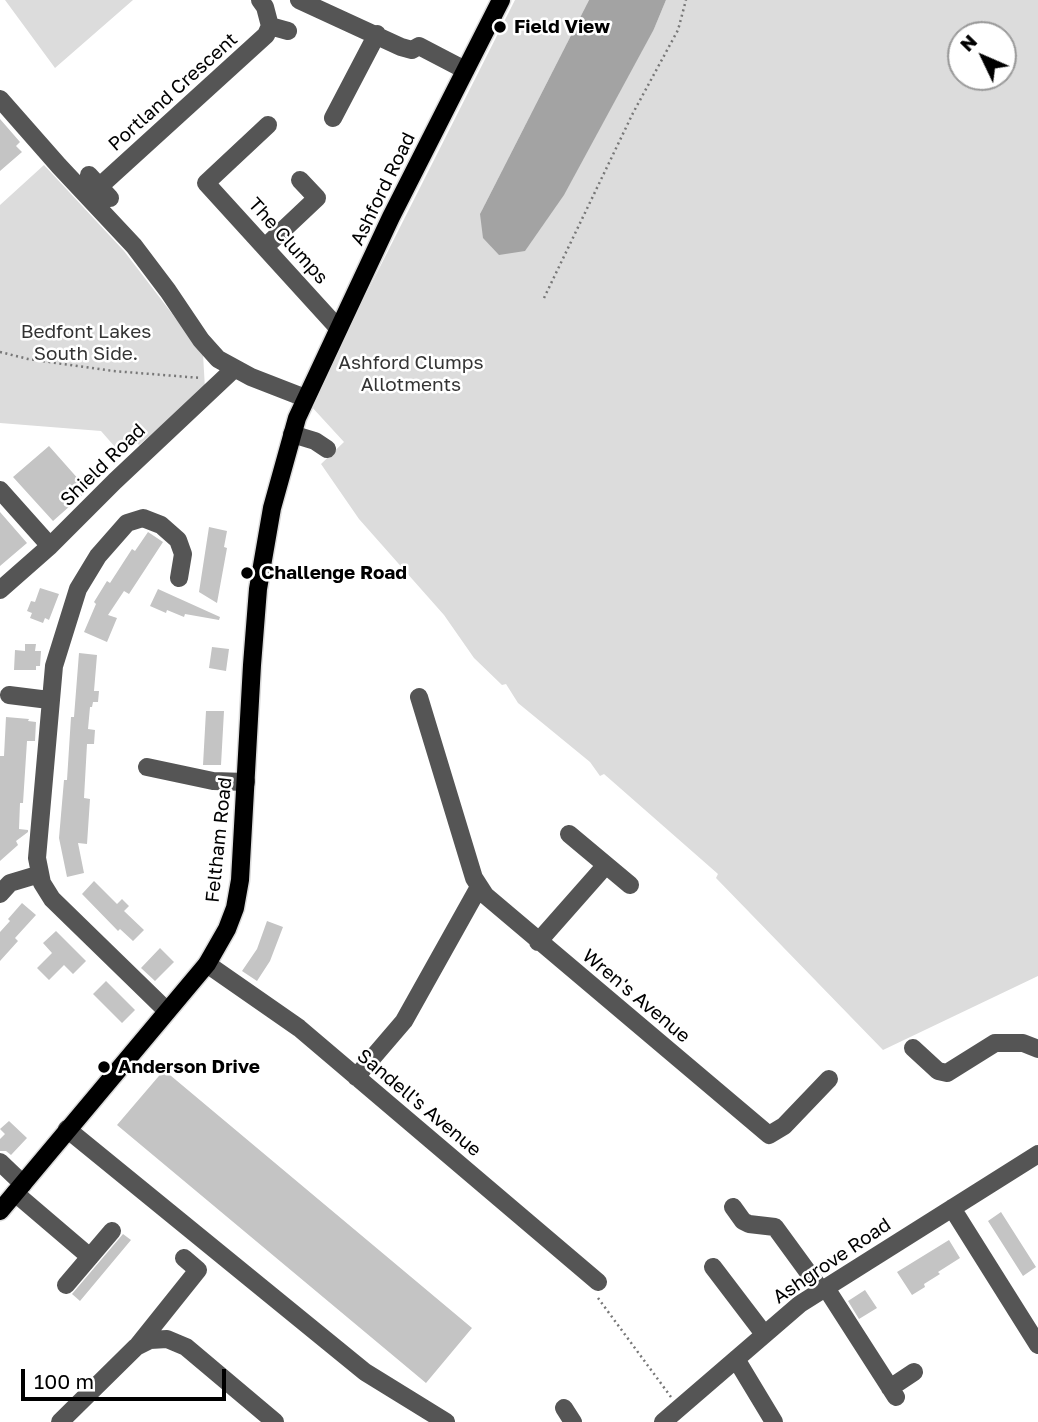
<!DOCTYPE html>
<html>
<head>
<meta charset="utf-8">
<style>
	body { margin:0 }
	#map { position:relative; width:1038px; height:1422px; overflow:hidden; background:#fff; font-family:"Golos Text",sans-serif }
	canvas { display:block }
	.north { position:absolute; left:947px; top:21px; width:70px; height:70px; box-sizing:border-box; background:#fff; border:2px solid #999; border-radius:50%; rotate:314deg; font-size:19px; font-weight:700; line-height:28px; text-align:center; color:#000 }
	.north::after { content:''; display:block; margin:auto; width:24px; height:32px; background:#000; clip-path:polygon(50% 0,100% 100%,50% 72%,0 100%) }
	.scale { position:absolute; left:21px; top:1369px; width:205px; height:32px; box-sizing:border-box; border:4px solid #000; border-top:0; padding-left:9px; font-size:21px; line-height:24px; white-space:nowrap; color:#000; -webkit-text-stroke:5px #fff; paint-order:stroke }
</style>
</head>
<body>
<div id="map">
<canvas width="1038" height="1422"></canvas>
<div class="north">N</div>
<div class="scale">100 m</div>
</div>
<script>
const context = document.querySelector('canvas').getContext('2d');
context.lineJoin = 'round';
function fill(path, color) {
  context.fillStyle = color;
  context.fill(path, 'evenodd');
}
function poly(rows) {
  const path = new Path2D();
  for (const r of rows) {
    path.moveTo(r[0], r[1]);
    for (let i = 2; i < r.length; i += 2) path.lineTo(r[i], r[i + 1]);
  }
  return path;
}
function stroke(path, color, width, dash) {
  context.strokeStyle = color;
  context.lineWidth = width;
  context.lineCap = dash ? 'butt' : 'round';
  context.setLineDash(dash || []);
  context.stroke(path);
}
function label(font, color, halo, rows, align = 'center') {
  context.font = font + ' "Golos Text",sans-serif';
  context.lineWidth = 5;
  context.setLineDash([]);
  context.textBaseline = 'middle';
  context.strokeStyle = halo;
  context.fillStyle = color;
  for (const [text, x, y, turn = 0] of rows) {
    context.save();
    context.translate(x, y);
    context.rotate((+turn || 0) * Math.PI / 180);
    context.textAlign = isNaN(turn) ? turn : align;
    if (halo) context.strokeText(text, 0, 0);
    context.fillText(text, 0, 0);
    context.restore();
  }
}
fill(poly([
	[5,0,133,0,55,68],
	[515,0,589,0,480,214,654,29,666,0,1038,0,1038,976,883,1050,716,878,718,874,604,774,600,776,590,762,518,703,506,684,502,685,474,658,444,615,359,519,321,464,344,442,310,405],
	[961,35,1003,35,1003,77,961,77],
	[44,165,124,251,203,354,205,389,139,445,130,435,115,447,101,431,0,423,0,205]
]), '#dcdcdc');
fill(poly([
	[589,0,666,0,654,29,564,195,525,251,499,255,483,238,480,214]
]), '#a3a3a3');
fill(poly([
	[0,119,20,142,16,146,22,152,0,171],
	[49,446,88,490,53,521,13,477],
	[0,512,27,543,0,566],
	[209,527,227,531,224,547,227,548,217,603,199,592],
	[148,532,163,542,129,594,124,591,108,615,117,618,107,642,84,632,96,604,94,602,107,581,110,583,132,549,135,551],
	[40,588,59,594,49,620,45,618,43,623,30,618,32,613,27,611,31,601,35,602],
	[158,589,220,617,219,620,185,614,184,617,167,610,166,613,150,606],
	[25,644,36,644,35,651,41,651,40,666,36,666,36,670,14,670,15,650,25,651],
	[212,647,229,649,226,671,209,668],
	[79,653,97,655,94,691,99,691,98,702,93,702,92,707,90,707,88,729,95,730,94,744,87,744,84,798,90,799,87,844,78,843,84,873,67,877,59,838,64,780,67,780,71,717,74,717],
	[206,711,224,711,221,765,203,765],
	[6,717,29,719,28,721,36,722,35,741,27,741,23,803,20,803,19,829,28,830,28,832,16,841,18,845,0,861,0,756,4,756],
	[94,881,117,904,122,899,129,906,124,911,144,930,133,941,120,929,118,931,82,894],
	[22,903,36,915,15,938,18,941,0,961,0,932,10,921,8,919],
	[267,921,283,927,270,961,257,981,242,971,257,949],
	[56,931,86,961,73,974,64,965,49,980,37,968,52,953,43,943],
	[160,948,174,962,155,981,141,968],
	[106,981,135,1010,122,1023,93,994],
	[164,1070,472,1328,426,1383,117,1125],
	[9,1121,27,1138,11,1155,6,1151,0,1151,0,1139,5,1134,0,1129],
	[1001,1212,1036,1267,1023,1276,988,1221],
	[123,1234,131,1240,80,1301,72,1294],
	[949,1240,960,1258,938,1272,940,1274,924,1284,925,1287,912,1295,897,1272],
	[865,1290,877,1308,859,1319,848,1301]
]), '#c4c4c4');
const major = poly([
	[0,1211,207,964,227,929,235,908,240,880,252,665,258,589,272,508,297,418,391,217,501,0]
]);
stroke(major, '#dbdbdb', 21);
stroke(poly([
	[544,298,633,113,678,30,686,0],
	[0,352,28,359,113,371,201,378],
	[598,1298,671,1397]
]), '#777', 2.5, [2, 3.5]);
stroke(poly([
	[299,0,401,47,412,50,419,46,465,70],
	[270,26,288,31],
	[0,99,59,166,134,246,168,291,201,340,218,359,251,377,305,398],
	[333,118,377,34],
	[268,125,206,183,338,328],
	[89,175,110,198],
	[100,186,266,35,270,26,265,7,260,0],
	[265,247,317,198,300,180],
	[292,434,315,441,327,449],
	[0,490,50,546],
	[0,590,50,546,115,481,234,369],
	[9,695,49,700],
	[419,697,474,878,485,895,769,1135,784,1126,829,1079],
	[147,767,213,781,246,782],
	[569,834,630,885],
	[0,894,10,883,40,874],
	[538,942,606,865],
	[207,964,299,1028,598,1282],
	[167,1011,52,899,42,883,37,858,54,666,78,589,98,556,127,523,143,518,161,525,178,540,183,554,179,578],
	[913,1048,938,1071,947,1073,995,1043,1023,1043,1038,1049],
	[356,1077,404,1021,479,887],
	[67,1129,365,1372,446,1422],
	[0,1162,23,1184],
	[15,1193,90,1257],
	[733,1207,743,1221,749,1224,775,1227,821,1290],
	[952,1208,1038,1345],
	[713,1267,764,1334],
	[66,1285,112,1231],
	[826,1288,896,1397],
	[138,1345,198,1270,184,1258],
	[736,1359,774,1422],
	[890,1388,914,1372],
	[564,1408,573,1422],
	[60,1422,136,1347,150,1340,167,1339,186,1347,275,1422],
	[663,1422,800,1304,1038,1154]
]), '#555', 18);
stroke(major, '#000', 18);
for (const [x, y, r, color] of [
	[500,27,7,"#000"],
	[247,573,7,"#000"],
	[104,1067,7,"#000"]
]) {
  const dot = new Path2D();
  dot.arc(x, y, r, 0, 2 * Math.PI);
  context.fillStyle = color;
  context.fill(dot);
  stroke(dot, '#fff', 2.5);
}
label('bold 19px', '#000', '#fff', [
	["Field View",514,27],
	["Challenge Road",261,573],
	["Anderson Drive",118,1067]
], 'left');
label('19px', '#000', '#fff', [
	["Portland Crescent",173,92,-42],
	["Ashford Road",383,189,-64],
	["The Clumps",288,241,48],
	["Shield Road",103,465,-44],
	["Feltham Road",219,840,-84],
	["Wren's Avenue",636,996,40],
	["Sandell's Avenue",419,1103,40],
	["Ashgrove Road",832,1261,-34]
]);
label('19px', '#333', '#fff', [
	["Bedfont Lakes",86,332],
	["South Side.",86,354],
	["Ashford Clumps",411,363],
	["Allotments",411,385]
]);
</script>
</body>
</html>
